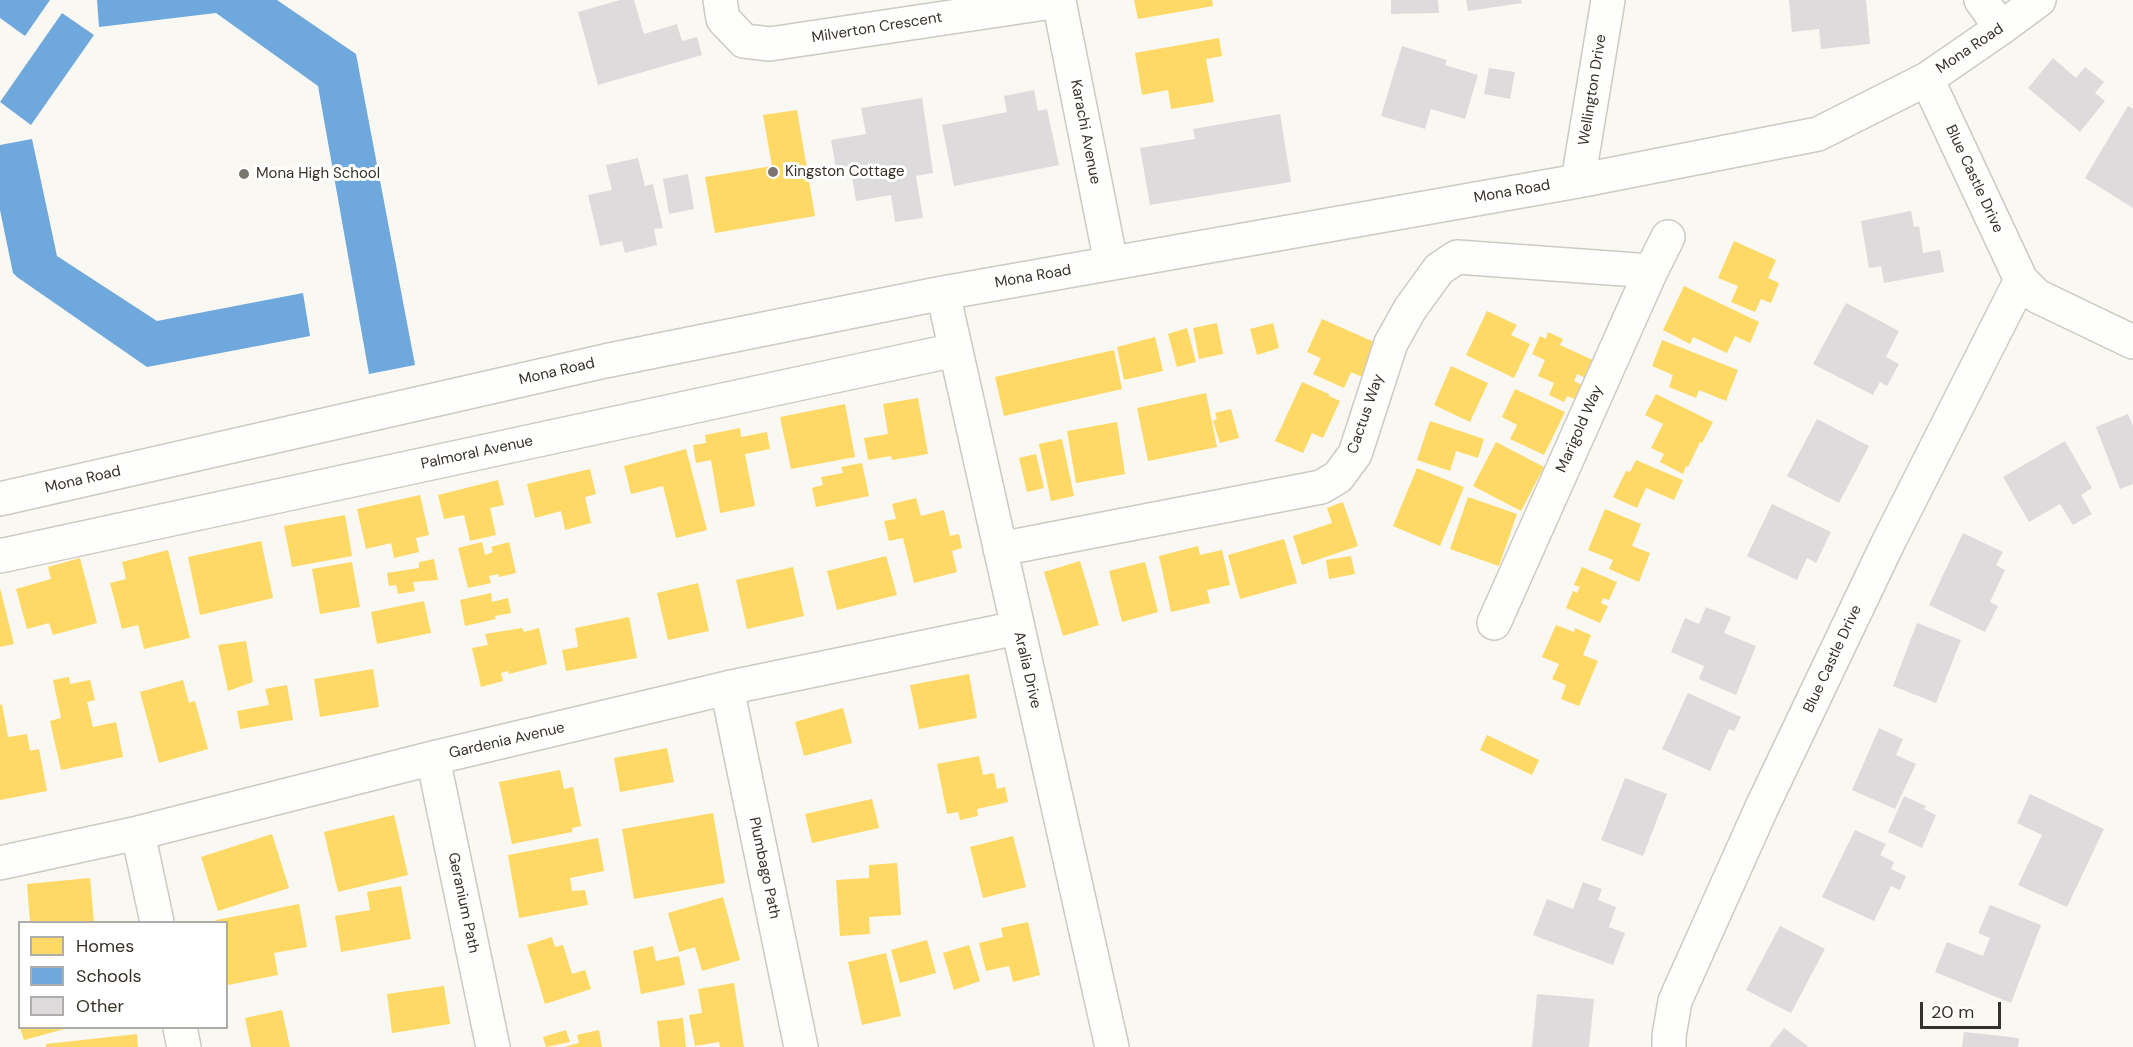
<!DOCTYPE html>
<html>
<head>
<meta charset="utf-8">
<style>
	body { margin:0 }
	#map { position:relative; width:2133px; height:1047px; overflow:hidden; background:#faf8f2; font-family:"DM Sans",sans-serif }
	canvas { display:block }
	.legend { position:absolute; left:18px; top:921px; width:210px; height:108px; box-sizing:border-box; background:#fff; border:2px solid #afada9; margin:0; padding:8px 10px; list-style:none; font-size:18px; color:#373229 }
	.legend li { display:flex; align-items:center; gap:12px; height:30px }
	.legend b { width:30px; border:2px solid #afada9 }
	.scale { position:absolute; left:1920px; top:1002px; width:81px; height:27px; box-sizing:border-box; border:3px solid #373229; border-top:0; padding-left:8px; font-size:18px; line-height:21px; white-space:nowrap; color:#373229; -webkit-text-stroke:4px #fff; paint-order:stroke }
</style>
</head>
<body>
<div id="map">
<canvas width="2133" height="1047"></canvas>
<ul class="legend">
<li><b style="height:16px;background:#ffd966"></b>Homes</li>
<li><b style="height:16px;background:#6fa8dc"></b>Schools</li>
<li><b style="height:16px;background:#dedbdd"></b>Other</li>
</ul>
<div class="scale">20 m</div>
</div>
<script>
const context = document.querySelector('canvas').getContext('2d');
context.lineJoin = 'round';
function fill(path, color) {
  context.fillStyle = color;
  context.fill(path, 'evenodd');
}
function poly(rows) {
  const path = new Path2D();
  for (const r of rows) {
    path.moveTo(r[0], r[1]);
    for (let i = 2; i < r.length; i += 2) path.lineTo(r[i], r[i + 1]);
  }
  return path;
}
function stroke(path, color, width, dash) {
  context.strokeStyle = color;
  context.lineWidth = width;
  context.lineCap = dash ? 'butt' : 'round';
  context.setLineDash(dash || []);
  context.stroke(path);
}
function label(font, color, halo, rows, align = 'center') {
  context.font = font + ' "DM Sans",sans-serif';
  context.lineWidth = 6;
  context.setLineDash([]);
  context.textBaseline = 'middle';
  context.strokeStyle = halo;
  context.fillStyle = color;
  for (const [text, x, y, turn = 0] of rows) {
    context.save();
    context.translate(x, y);
    context.rotate((+turn || 0) * Math.PI / 180);
    context.textAlign = isNaN(turn) ? turn : align;
    if (halo) context.strokeText(text, 0, 0);
    context.fillText(text, 0, 0);
    context.restore();
  }
}
fill(poly([
	[1134,0,1212,0,1213,6,1138,19],
	[1219,38,1222,56,1206,59,1214,102,1171,109,1168,90,1142,95,1135,53],
	[797,110,815,216,715,233,705,177,772,166,763,115],
	[1734,241,1776,260,1768,278,1779,283,1771,303,1761,299,1755,312,1731,302,1738,286,1718,278],
	[1684,286,1759,322,1750,343,1735,336,1727,353,1693,337,1690,344,1663,330],
	[1487,311,1517,325,1511,335,1530,344,1514,378,1466,355],
	[1322,319,1381,345,1367,379,1351,372,1344,388,1313,374,1321,358,1307,352],
	[1217,323,1223,354,1199,359,1193,328],
	[1273,323,1279,348,1257,355,1250,329],
	[1187,328,1196,362,1177,367,1168,334],
	[1548,332,1563,339,1560,345,1597,362,1590,380,1577,374,1574,381,1582,385,1575,399,1567,396,1564,402,1549,395,1554,383,1538,376,1545,360,1532,354,1540,336,1546,339],
	[1155,337,1163,371,1124,380,1117,347],
	[1662,340,1738,370,1726,401,1699,390,1696,398,1669,387,1673,375,1652,366],
	[1114,350,1122,389,1004,416,995,377],
	[1451,366,1488,383,1470,422,1434,405],
	[1302,382,1329,394,1329,396,1340,401,1323,438,1312,433,1303,453,1275,441],
	[1515,389,1565,412,1544,455,1510,439,1517,425,1502,417],
	[1206,393,1217,447,1148,461,1137,408],
	[1656,394,1713,422,1702,443,1700,442,1688,467,1686,466,1683,474,1660,462,1664,454,1651,448,1663,424,1645,415],
	[918,398,928,454,892,460,891,456,868,460,864,438,888,434,883,404],
	[845,404,855,457,791,469,780,417],
	[1231,409,1239,438,1220,443,1213,421,1217,419,1215,413],
	[1430,421,1484,439,1478,458,1456,451,1450,471,1417,460],
	[1117,422,1125,474,1076,483,1067,431],
	[740,428,741,437,767,432,770,449,745,454,755,506,720,513,711,460,696,463,693,445,706,443,705,435],
	[1062,439,1074,496,1051,501,1039,444],
	[1496,442,1544,467,1521,511,1473,486],
	[686,449,707,530,676,538,663,486,631,494,624,466],
	[1036,454,1044,488,1027,492,1019,458],
	[1636,460,1683,480,1674,500,1646,488,1637,508,1613,497,1626,471,1630,472],
	[862,463,869,496,816,507,812,488,823,485,821,477,843,473,841,467],
	[1417,468,1464,487,1440,546,1393,526],
	[590,469,596,494,585,497,591,523,565,530,561,511,535,518,527,484],
	[498,480,504,505,490,508,496,535,470,541,464,515,444,519,438,495],
	[420,495,429,535,416,538,419,552,394,558,391,543,366,549,357,509],
	[1468,497,1517,514,1499,566,1450,549],
	[916,498,921,516,944,510,950,536,959,534,962,548,952,551,957,572,914,583,903,538,889,541,884,521,896,519,892,504],
	[1343,502,1358,546,1302,565,1293,536,1332,523,1327,508],
	[1605,509,1641,524,1632,546,1650,553,1639,582,1609,569,1613,560,1588,550],
	[345,515,352,556,292,567,284,526],
	[1284,539,1297,583,1240,599,1228,555],
	[261,541,273,598,200,615,188,557],
	[482,542,485,555,493,552,491,547,509,542,516,573,499,577,498,574,489,576,491,583,468,588,458,548],
	[1198,546,1200,555,1222,550,1230,585,1207,590,1210,603,1171,612,1159,556],
	[168,550,190,638,144,649,138,625,122,629,110,583,126,579,122,562],
	[886,556,897,595,837,610,827,571],
	[1351,556,1355,574,1329,579,1326,560],
	[80,558,97,623,53,635,49,623,27,629,16,589,51,579,48,567],
	[434,559,438,580,413,582,415,591,398,594,396,585,389,586,387,573,419,568,419,562],
	[1080,561,1099,625,1063,636,1044,572],
	[352,562,360,607,320,614,312,569],
	[1145,562,1158,612,1122,622,1109,571],
	[793,567,804,616,747,629,736,580],
	[1582,567,1617,582,1609,600,1603,598,1601,603,1608,606,1600,623,1566,608,1573,591,1577,593,1580,587,1574,585],
	[698,583,709,631,668,640,657,593],
	[0,588,14,644,0,647],
	[491,593,492,602,508,598,511,613,495,616,496,619,465,626,460,600],
	[424,601,431,633,377,644,371,612],
	[629,617,637,658,566,671,562,650,578,647,575,628],
	[1556,625,1574,632,1575,628,1591,635,1583,655,1598,661,1579,706,1561,699,1566,685,1552,679,1559,664,1542,657],
	[522,628,524,632,539,628,547,664,509,674,508,671,501,673,503,681,481,687,472,648,488,645,485,634],
	[246,641,253,682,228,691,218,645],
	[373,669,379,707,320,717,314,679],
	[969,674,977,718,919,729,910,685],
	[69,677,70,684,90,680,95,700,87,702,93,727,116,722,123,757,61,770,50,721,61,718,53,680],
	[183,680,189,703,195,701,208,749,159,763,140,692],
	[287,685,293,720,240,729,237,711,269,705,265,689],
	[2,704,8,737,27,734,30,751,39,749,47,791,0,800,0,705],
	[843,708,852,743,804,756,795,722],
	[1487,735,1539,760,1532,775,1480,750],
	[667,748,674,782,620,792,614,758],
	[979,756,983,775,994,773,997,789,1005,787,1008,802,977,809,978,816,960,820,958,812,947,814,937,764],
	[560,770,564,789,573,787,581,826,572,828,572,832,512,844,499,782],
	[872,799,879,828,812,843,805,814],
	[713,813,725,883,634,899,622,829],
	[394,815,408,875,338,892,324,832],
	[272,834,289,888,218,911,201,857],
	[1013,836,1026,887,983,898,970,847],
	[598,838,604,871,570,878,572,891,585,890,588,905,519,918,508,855],
	[897,863,901,915,869,917,870,934,840,936,836,880,869,878,869,865],
	[90,878,94,922,30,922,27,884],
	[401,886,411,939,341,952,335,916,370,910,367,892],
	[723,897,740,960,702,971,695,947,679,952,668,913],
	[299,904,307,947,274,953,278,975,228,985,226,922,216,922,216,920],
	[1028,922,1040,975,1013,982,1009,966,986,971,979,943,1003,937,1001,928],
	[552,937,555,947,563,945,572,974,585,970,591,989,545,1004,527,945],
	[927,940,936,973,900,983,891,950],
	[969,945,980,981,954,990,943,953],
	[653,946,656,961,679,956,685,985,641,994,633,951],
	[886,953,901,1016,862,1025,848,962],
	[734,983,744,1047,720,1047,719,1042,695,1046,689,1015,702,1013,698,989],
	[444,986,450,1024,392,1033,387,994],
	[282,1010,290,1047,251,1047,245,1018],
	[683,1018,686,1047,660,1047,657,1021],
	[20,1028,68,1028,24,1040],
	[566,1030,570,1042,546,1047,543,1037],
	[599,1030,602,1047,563,1047,579,1043,577,1035],
	[137,1034,138,1047,46,1047,46,1044]
]), '#ffd966');
fill(poly([
	[0,0,50,0,25,36,0,18],
	[97,0,277,0,356,54,415,365,369,374,318,86,216,13,99,27],
	[62,13,94,35,31,125,0,102],
	[32,139,57,256,157,321,303,293,310,336,147,367,17,277,13,273,0,210,0,145]
]), '#6fa8dc');
fill(poly([
	[620,0,634,0,644,34,677,24,682,41,697,37,702,55,598,85,578,12],
	[1391,0,1438,0,1439,13,1391,14],
	[1466,0,1521,0,1522,3,1468,11],
	[1789,0,1866,0,1870,44,1821,49,1819,29,1792,32],
	[1402,46,1447,60,1445,65,1478,75,1465,119,1431,109,1425,129,1381,116],
	[2053,58,2076,78,2085,67,2104,82,2095,93,2105,101,2080,132,2028,88],
	[1489,68,1515,72,1510,99,1484,94],
	[1034,90,1038,111,1047,109,1059,165,954,186,942,125,1007,112,1004,96],
	[922,98,933,173,916,176,923,218,895,222,891,195,856,201,850,166,836,168,831,140,866,134,861,108],
	[2128,106,2133,109,2133,208,2085,178],
	[1280,114,1291,182,1150,205,1140,148,1195,139,1193,129],
	[638,158,645,186,653,184,663,228,654,229,657,245,625,253,622,241,600,246,588,195,612,190,606,165],
	[688,174,694,209,669,214,663,179],
	[1911,211,1914,227,1919,226,1923,253,1940,250,1944,272,1884,283,1881,266,1869,268,1861,221],
	[1846,303,1899,331,1886,357,1899,364,1887,386,1880,382,1873,395,1813,364],
	[2128,414,2133,426,2133,484,2120,489,2096,427],
	[1817,419,1869,446,1839,503,1787,476],
	[2065,441,2092,488,2081,495,2092,514,2073,525,2060,504,2029,522,2003,477],
	[1772,504,1831,532,1816,563,1807,558,1797,580,1747,556],
	[1963,533,2003,552,1996,565,2005,570,1990,602,1998,606,1985,632,1929,605],
	[1706,607,1731,617,1724,633,1756,646,1736,695,1699,679,1704,666,1671,652,1685,618,1699,624],
	[1917,623,1961,640,1936,703,1893,686],
	[1688,693,1741,717,1734,731,1729,729,1710,771,1662,749],
	[1879,728,1903,739,1896,755,1916,764,1895,809,1852,790],
	[1625,778,1667,794,1643,856,1601,840],
	[2030,794,2104,829,2067,907,2018,885,2042,835,2017,823],
	[1904,796,1926,806,1924,809,1936,815,1922,848,1888,832],
	[1855,830,1886,844,1880,855,1894,862,1891,869,1906,876,1900,890,1891,886,1874,921,1822,897],
	[1583,882,1602,889,1598,900,1616,907,1609,927,1625,933,1613,965,1533,935,1547,899,1573,909],
	[1990,905,2041,925,2011,1003,1935,972,1947,942,1983,956,1990,938,1978,933],
	[1780,926,1825,949,1791,1013,1746,990],
	[1537,994,1594,999,1589,1047,1532,1047],
	[1784,1028,1809,1047,1769,1047],
	[1964,1032,2019,1038,2018,1047,1962,1047]
]), '#dedbdd');
const minor = poly([
	[720,0,723,19,744,41,770,44,1059,1],
	[1981,0,2001,28],
	[1059,1,1111,263],
	[1927,79,2021,280,2037,296,2133,342],
	[1578,181,1608,0],
	[943,293,1112,1047],
	[0,499,605,361,943,293,1578,181,1818,134,1927,79,2001,28,2039,0],
	[1000,549,1321,487,1338,477,1355,454,1391,343,1410,309,1439,269,1457,257,1651,271],
	[0,556,955,350],
	[1494,623,1651,271,1668,237],
	[727,688,801,1047],
	[433,758,493,1047],
	[138,833,157,922],
	[0,863,138,833,433,758,727,688,1017,628],
	[180,1028,184,1047],
	[1669,1047,1669,1036,1675,1001,1762,807,1888,543,2021,280]
]);
stroke(minor, '#cdcac3', 36);
stroke(minor, '#fefefd', 33);
for (const [x, y, r, color] of [
	[773,172,6,"#7b776f"],
	[244,174,6,"#7b776f"]
]) {
  const dot = new Path2D();
  dot.arc(x, y, r, 0, 2 * Math.PI);
  context.fillStyle = color;
  context.fill(dot);
  stroke(dot, '#fff', 2);
}
label('15px', '#373229', '#fff', [
	["Milverton Crescent",877,28,-9],
	["Mona Road",1970,49,-34],
	["Wellington Drive",1593,90,-81],
	["Karachi Avenue",1085,132,79],
	["Blue Castle Drive",1974,179,65],
	["Mona Road",1512,192,-10],
	["Mona Road",1033,277,-10],
	["Mona Road",557,372,-13],
	["Cactus Way",1366,414,-71],
	["Marigold Way",1580,429,-66],
	["Palmoral Avenue",477,453,-12],
	["Mona Road",83,480,-13],
	["Blue Castle Drive",1833,659,-65],
	["Aralia Drive",1027,670,77],
	["Gardenia Avenue",507,741,-13],
	["Plumbago Path",764,868,78],
	["Geranium Path",463,903,78]
]);
label('15px', '#373229', '#fff', [
	["Kingston Cottage",785,172],
	["Mona High School",256,174]
], 'left');
</script>
</body>
</html>
